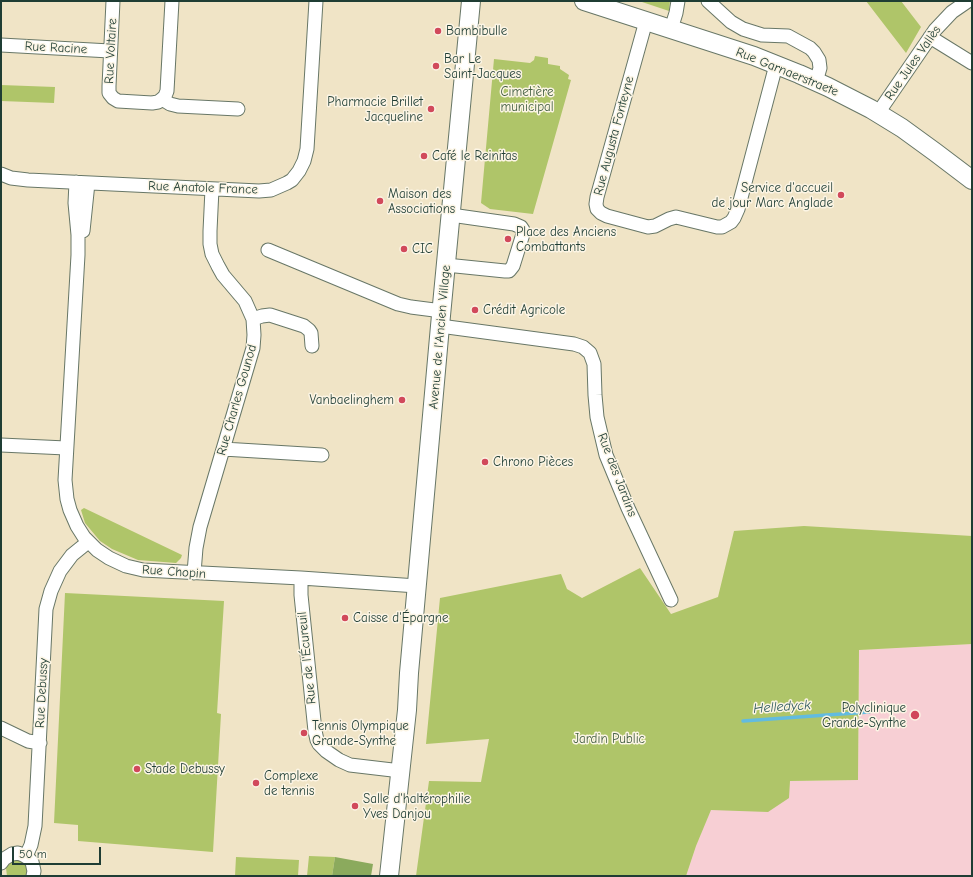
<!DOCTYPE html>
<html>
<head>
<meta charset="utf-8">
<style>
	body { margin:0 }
	#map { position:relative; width:973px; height:877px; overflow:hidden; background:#f0e4c6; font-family:"Comic Neue",sans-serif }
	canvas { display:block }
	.frame { position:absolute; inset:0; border:2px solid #1f3d34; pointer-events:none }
	.scale { position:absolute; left:12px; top:847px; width:89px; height:18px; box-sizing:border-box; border:2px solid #1f3d34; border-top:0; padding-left:5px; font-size:12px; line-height:14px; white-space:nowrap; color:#1f3d34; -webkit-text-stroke:3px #fcf5e5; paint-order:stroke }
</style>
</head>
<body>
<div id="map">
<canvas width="973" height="877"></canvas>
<div class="frame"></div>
<div class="scale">50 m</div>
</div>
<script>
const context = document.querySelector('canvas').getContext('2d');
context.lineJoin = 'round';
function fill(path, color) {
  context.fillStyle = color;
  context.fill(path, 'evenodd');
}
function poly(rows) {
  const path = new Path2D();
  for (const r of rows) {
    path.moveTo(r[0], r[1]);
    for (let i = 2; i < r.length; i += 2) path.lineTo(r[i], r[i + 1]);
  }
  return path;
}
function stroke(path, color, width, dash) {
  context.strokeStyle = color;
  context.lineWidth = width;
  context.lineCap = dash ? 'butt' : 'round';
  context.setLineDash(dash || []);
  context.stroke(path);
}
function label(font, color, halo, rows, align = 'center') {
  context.font = font + ' "Comic Neue",sans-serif';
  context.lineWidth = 3;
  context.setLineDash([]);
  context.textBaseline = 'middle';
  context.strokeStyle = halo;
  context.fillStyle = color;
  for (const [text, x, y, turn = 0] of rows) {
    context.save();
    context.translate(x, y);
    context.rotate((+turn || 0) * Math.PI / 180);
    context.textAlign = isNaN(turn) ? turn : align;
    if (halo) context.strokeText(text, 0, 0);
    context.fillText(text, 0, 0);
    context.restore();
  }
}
fill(poly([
	[972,644,972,876,686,876,696,846,711,809,718,810,789,781,858,780,859,650]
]), '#f7cfd4');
fill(poly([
	[639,1,670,1,669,11],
	[866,1,901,1,921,27,906,53],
	[535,56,548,58,548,64,560,66,560,69,569,75,568,79,571,80,533,214,490,209,481,203,494,59,530,63,534,60],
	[1,85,55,87,54,103,1,101],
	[84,508,182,555,181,558,176,563,138,560,112,549,100,541,85,523,81,510],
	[804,526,972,536,972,644,859,650,858,780,790,781,789,798,768,812,711,810,696,846,686,876,416,876,429,781,481,782,489,739,426,744,440,598,561,574,567,589,582,598,640,568,671,614,718,597,734,531],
	[65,593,224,601,217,713,221,714,213,852,78,841,78,825,54,823],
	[309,856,335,857,332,876,307,876],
	[236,857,299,860,298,876,235,876],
	[18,860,23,861,28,867,27,876,7,876,6,868,8,864,13,861]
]), '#afc569');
fill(poly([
	[335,857,373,864,371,876,332,876]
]), '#8baa5d');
stroke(poly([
	[743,721,869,712]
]), '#62bbe0', 3.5);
const street = poly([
	[113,1,109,86,109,93,113,98,118,101,152,103,158,102,162,99,165,96,167,91,172,1],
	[708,1,731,22,743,29,762,35,788,36,810,48,814,52,819,60,820,68,816,82],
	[646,21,597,197,596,204,597,209,601,213,607,216,648,227,655,226,669,219,676,217,717,227,722,227,731,222,734,218,738,209,776,65],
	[671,29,676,13,678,1],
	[930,37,972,63],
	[1,45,110,51],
	[162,99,170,104,178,106,238,109],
	[878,113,935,30,952,12,968,1],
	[1,174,11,178,28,180,259,191,271,190,287,183,292,180,299,171,304,161,307,149,316,1],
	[76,182,75,203,78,235,78,255,65,480,67,499,70,510,77,526,84,537,97,550,109,558,126,566,143,570,301,578,417,586],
	[83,231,88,183],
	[268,250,398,304,411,307,442,311],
	[446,265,505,271,509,271,513,266,523,234,523,230,521,227,514,224,451,215],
	[253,319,262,316,270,315,304,326,309,330,311,333,312,346],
	[440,326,574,344,583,347,590,353,594,364,595,395,597,417,606,455,628,508,671,600],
	[1,445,66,448],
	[223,449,322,455],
	[194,573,196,548,200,527,253,348,254,335,253,319,245,301,223,275,218,266,212,254,210,244,210,231,212,189],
	[301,578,301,595,315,731,317,740,319,744,326,751,339,760,350,765,401,771],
	[1,728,28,741,40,743],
	[26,856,31,845,35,826,46,609,51,591,60,571,72,555,88,542],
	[1,863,4,859,12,854,18,853,23,855,28,858,32,862,34,871,33,876]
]);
const secondary = poly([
	[584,1,754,56,799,74,828,87,871,109,902,128,935,152,972,180],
	[389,876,407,710,409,673,440,326,471,1]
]);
stroke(street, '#687767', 15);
stroke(secondary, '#687767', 20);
stroke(street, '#fff', 13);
stroke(secondary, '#fff', 18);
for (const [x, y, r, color] of [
	[438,31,4,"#d1495b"],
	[436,66,4,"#d1495b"],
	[431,109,4,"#d1495b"],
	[424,156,4,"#d1495b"],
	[841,195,4,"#d1495b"],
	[380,201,4,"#d1495b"],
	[508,239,4,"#d1495b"],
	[404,249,4,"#d1495b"],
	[475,310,4,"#d1495b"],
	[402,400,4,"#d1495b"],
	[485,462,4,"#d1495b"],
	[345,618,4,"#d1495b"],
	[915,715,5,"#d1495b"],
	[304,733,4,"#d1495b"],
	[137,769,4,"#d1495b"],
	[256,783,4,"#d1495b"],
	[355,806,4,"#d1495b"]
]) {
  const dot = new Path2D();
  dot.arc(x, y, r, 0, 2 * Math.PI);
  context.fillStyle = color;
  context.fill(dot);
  stroke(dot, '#fcf5e5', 1.5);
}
label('13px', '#1f3d34', '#fcf5e5', [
	["Bambibulle",446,31],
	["Bar Le",444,59],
	["Saint-Jacques",444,74],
	["Pharmacie Brillet",423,102,"right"],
	["Jacqueline",423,117,"right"],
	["Café le Reinitas",432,156],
	["Service d'accueil",833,188,"right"],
	["de jour Marc Anglade",833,203,"right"],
	["Maison des",388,194],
	["Associations",388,209],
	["Place des Anciens",516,232],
	["Combattants",516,247],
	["CIC",412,249],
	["Crédit Agricole",483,310],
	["Vanbaelinghem",394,400,"right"],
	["Chrono Pièces",493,462],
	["Caisse d'Épargne",353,618],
	["Polyclinique",906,708,"right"],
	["Grande-Synthe",906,723,"right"],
	["Tennis Olympique",312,726],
	["Grande-Synthe",312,741],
	["Stade Debussy",145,769],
	["Complexe",264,776],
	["de tennis",264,791],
	["Salle d'haltérophilie",363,799],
	["Yves Danjou",363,814]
], 'left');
label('13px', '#1f3d34', '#fcf5e5', [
	["Rue Racine",56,48,3],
	["Rue Voltaire",111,51,-87],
	["Rue Jules Vallès",913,63,-55],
	["Rue Garnaerstraete",787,72,22],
	["Rue Augusta Fonteyne",614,136,-75],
	["Rue Anatole France",203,188,2],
	["Avenue de l'Ancien Village",440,337,-85],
	["Rue Charles Gounod",237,400,-74],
	["Rue des Jardins",617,475,69],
	["Rue Chopin",174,572,4],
	["Rue de l'Écureuil",307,658,-96],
	["Rue Debussy",42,693,-87]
]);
label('13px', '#435f41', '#fcf5e5', [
	["Cimetière",527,92],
	["municipal",527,107],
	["Jardin Public",609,739]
]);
label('italic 14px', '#305c5f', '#fcf5e5', [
	["Helledyck",782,707,-4]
]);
</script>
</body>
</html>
